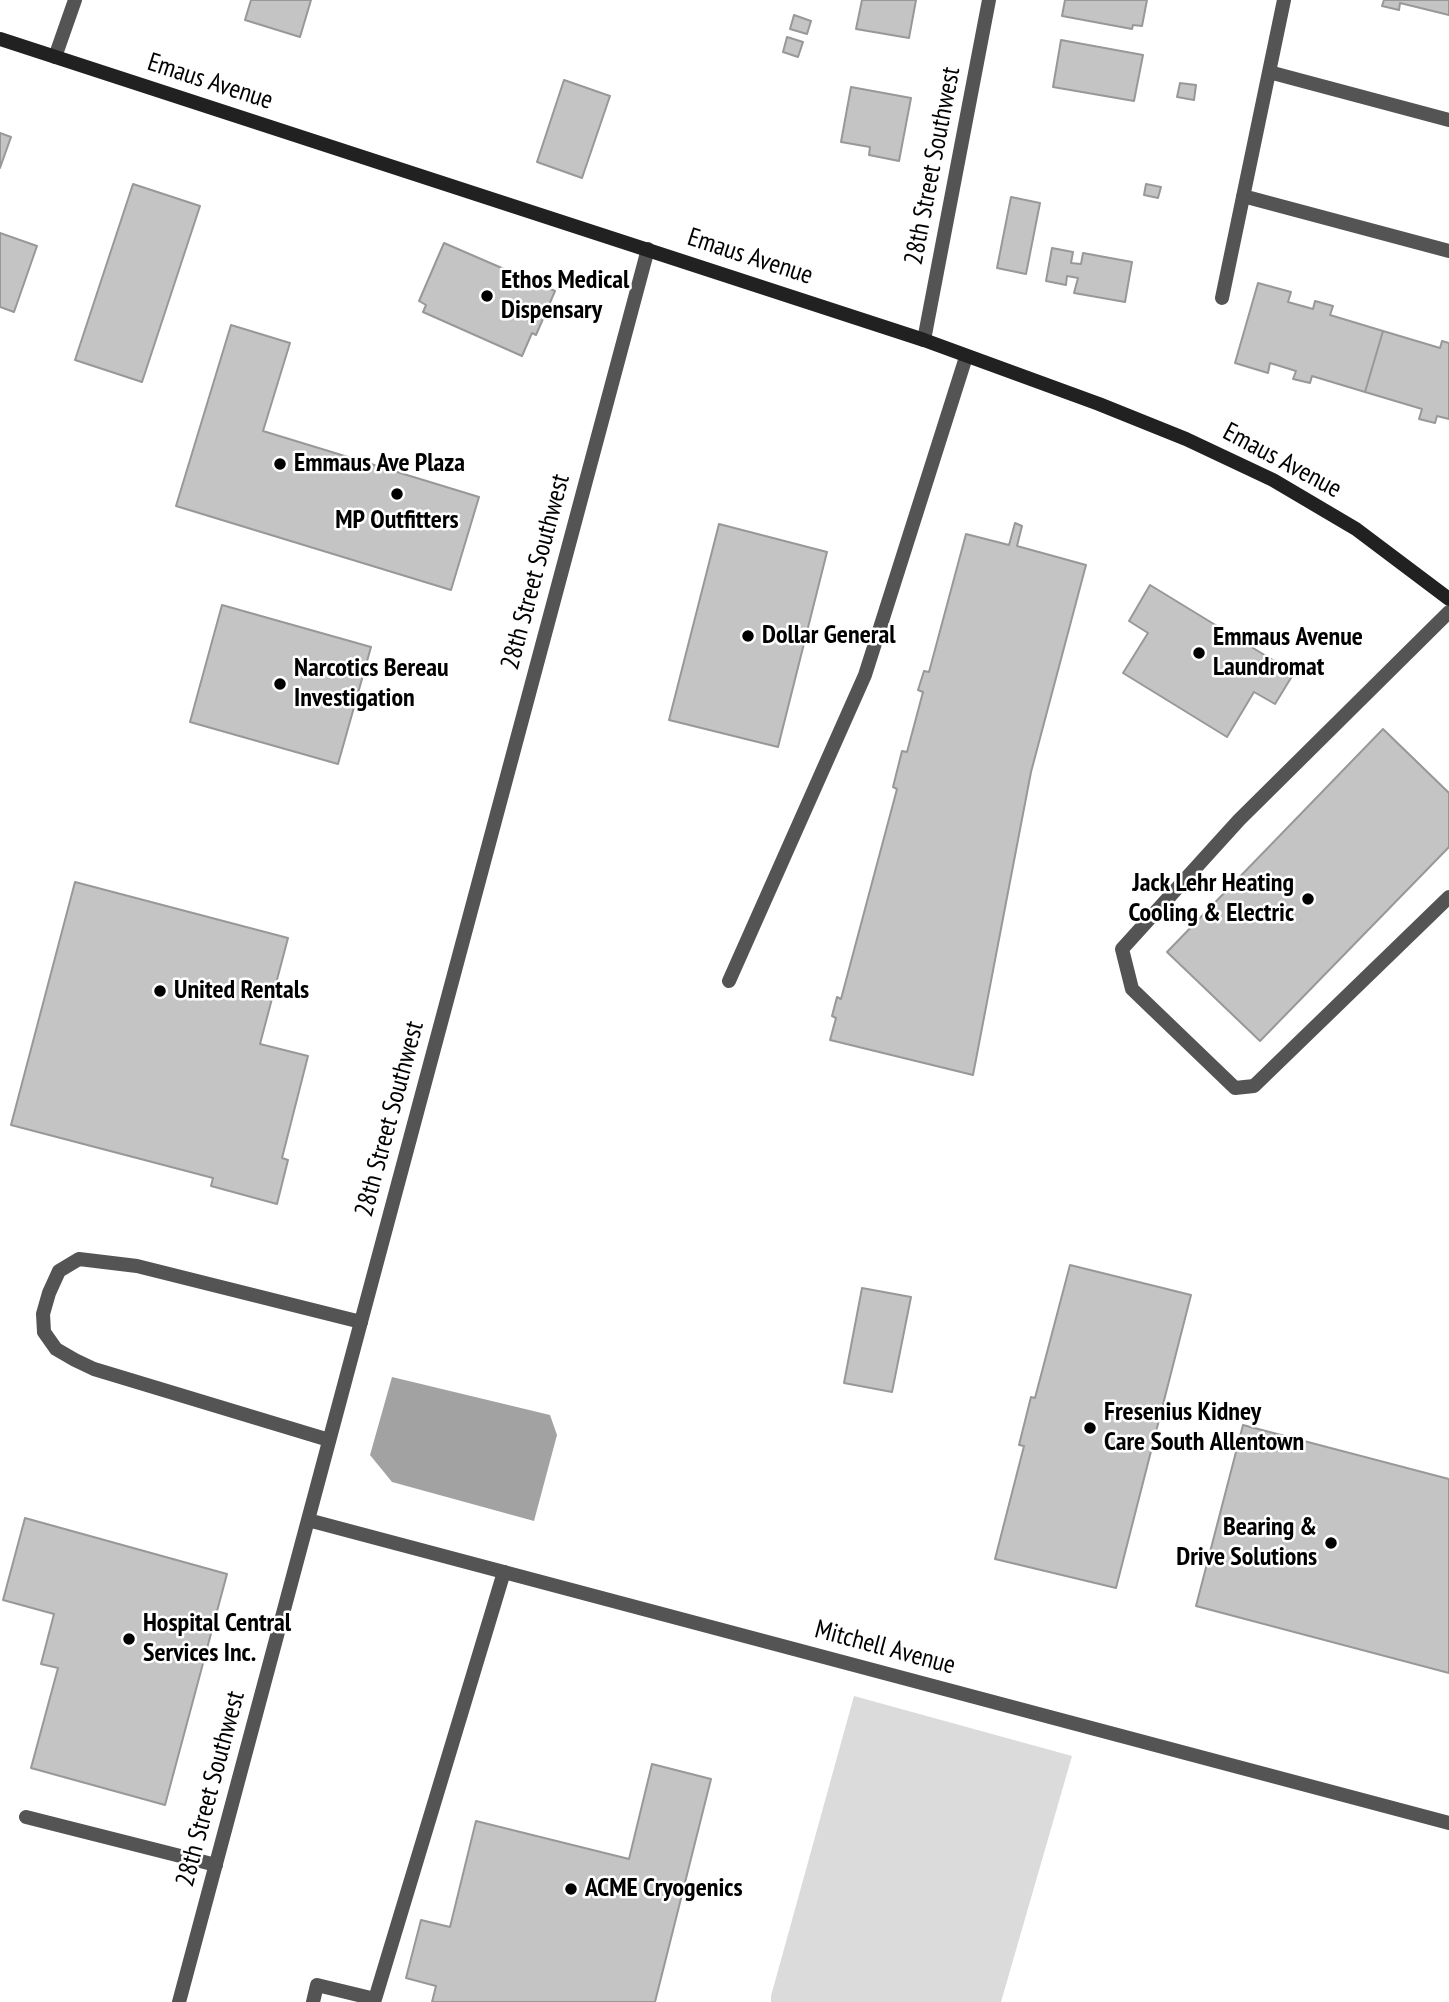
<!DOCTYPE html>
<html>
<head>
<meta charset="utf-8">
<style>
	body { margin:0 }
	canvas { display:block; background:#fff }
</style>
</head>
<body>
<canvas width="1449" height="2002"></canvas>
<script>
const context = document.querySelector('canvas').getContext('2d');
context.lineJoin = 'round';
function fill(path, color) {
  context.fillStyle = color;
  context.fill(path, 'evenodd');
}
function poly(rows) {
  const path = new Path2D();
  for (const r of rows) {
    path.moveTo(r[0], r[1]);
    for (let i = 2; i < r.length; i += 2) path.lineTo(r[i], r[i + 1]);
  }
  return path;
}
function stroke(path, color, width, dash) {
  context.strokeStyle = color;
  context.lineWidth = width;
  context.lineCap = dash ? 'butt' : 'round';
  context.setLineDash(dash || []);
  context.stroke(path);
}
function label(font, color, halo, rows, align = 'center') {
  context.font = font + ' "PT Sans Narrow",sans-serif';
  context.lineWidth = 5;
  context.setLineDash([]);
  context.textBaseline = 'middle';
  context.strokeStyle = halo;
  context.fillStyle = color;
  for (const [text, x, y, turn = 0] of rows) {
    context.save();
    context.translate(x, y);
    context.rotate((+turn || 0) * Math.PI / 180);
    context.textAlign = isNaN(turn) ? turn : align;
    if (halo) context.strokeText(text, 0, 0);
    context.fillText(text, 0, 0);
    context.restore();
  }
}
fill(poly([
	[854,1696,1072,1756,1001,2002,771,2002,771,1996]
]), '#dbdbdb');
fill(poly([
	[392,1377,550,1415,557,1435,534,1521,392,1482,370,1455]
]), '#a2a2a2');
const building = poly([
	[251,0,311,0,300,37,245,20,251,0],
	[862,0,916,0,909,38,856,29,862,0],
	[1065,0,1147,0,1142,26,1133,25,1132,29,1062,16,1065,0],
	[1384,0,1449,0,1449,15,1400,3,1399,10,1382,6,1384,0],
	[794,15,811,21,807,34,790,29,794,15],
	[787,37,803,42,798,57,783,52,787,37],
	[1061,40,1143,55,1134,101,1053,87,1061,40],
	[564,80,610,96,582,178,537,162,564,80],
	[1180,83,1196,85,1194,100,1177,97,1180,83],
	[851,87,911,98,899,161,869,155,870,147,841,142,851,87],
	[0,133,11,137,0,168,0,133],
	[133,184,200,206,142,382,75,360,133,184],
	[1146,184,1161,187,1158,198,1144,195,1146,184],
	[1011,197,1040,203,1026,274,997,268,1011,197],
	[0,233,37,246,14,312,0,307,0,233],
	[444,243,555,291,536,335,532,333,522,356,423,312,426,305,419,301,444,243],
	[1052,248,1073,252,1071,263,1081,264,1083,253,1132,262,1125,302,1074,293,1078,278,1067,276,1066,285,1046,281,1052,248],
	[1258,283,1291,292,1288,302,1313,309,1315,301,1333,306,1330,315,1383,331,1365,392,1312,376,1310,383,1293,379,1296,371,1270,363,1268,373,1235,363,1258,283],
	[231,325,290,343,263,431,479,497,451,590,176,506,231,325],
	[1383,331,1440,348,1442,341,1449,343,1449,419,1437,416,1435,423,1419,419,1422,409,1365,392,1383,331],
	[1015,523,1022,526,1017,546,1086,565,1031,772,973,1075,830,1040,836,1018,832,1016,837,997,841,999,897,789,893,787,902,751,907,752,923,692,918,690,924,671,929,672,966,534,1009,545,1015,523],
	[719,524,827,552,778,747,669,720,719,524],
	[1150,585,1294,673,1275,704,1254,692,1227,737,1123,673,1148,633,1129,621,1150,585],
	[222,605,371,647,338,764,190,722,222,605],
	[1383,729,1449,793,1449,847,1260,1041,1167,952,1383,729],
	[75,882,288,938,260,1044,308,1056,282,1158,288,1160,277,1204,211,1186,213,1178,11,1125,75,882],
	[1070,1265,1191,1295,1116,1588,995,1559,1024,1446,1019,1445,1031,1397,1035,1398,1070,1265],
	[862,1288,911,1297,892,1392,844,1383,862,1288],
	[1243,1425,1449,1479,1449,1673,1196,1606,1243,1425],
	[25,1518,227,1574,165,1805,31,1768,58,1668,41,1664,54,1614,3,1600,25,1518],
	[652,1764,711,1779,655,2002,432,2002,436,1986,406,1978,421,1920,450,1927,476,1821,629,1859,652,1764]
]);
fill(building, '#c4c4c4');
stroke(building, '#989898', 2);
stroke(poly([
	[1269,72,1449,120],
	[1243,196,1449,251],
	[1222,298,1284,0],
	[1449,612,1239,820,1122,949,1132,989,1235,1088,1254,1086,1449,897],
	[729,981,865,675,966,357],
	[329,1440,94,1369,75,1360,56,1349,44,1332,43,1314,49,1293,59,1271,79,1259,137,1266,361,1322],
	[26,1817,216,1865],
	[313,2002,317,1985,375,1999,504,1572]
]), '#545454', 14);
stroke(poly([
	[55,57,75,0],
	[924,340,989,0],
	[308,1520,1449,1823],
	[179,2002,648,249]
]), '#545454', 14);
stroke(poly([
	[0,39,924,340,1099,404,1186,439,1273,480,1356,529,1449,599]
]), '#212121', 14);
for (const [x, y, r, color] of [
	[487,296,7,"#000"],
	[280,464,7,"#000"],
	[397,494,7,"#000"],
	[748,636,7,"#000"],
	[1199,653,7,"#000"],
	[280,684,7,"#000"],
	[1308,899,7,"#000"],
	[160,991,7,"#000"],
	[1090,1428,7,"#000"],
	[1331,1543,7,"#000"],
	[129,1639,7,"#000"],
	[571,1889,7,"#000"]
]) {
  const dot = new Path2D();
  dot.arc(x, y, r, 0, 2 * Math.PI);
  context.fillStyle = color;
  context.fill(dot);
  stroke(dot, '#fff', 2.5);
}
label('26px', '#000', '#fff', [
	["Emaus Avenue",210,82,18],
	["28th Street Southwest",933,166,-79],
	["Emaus Avenue",750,257,18],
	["Emaus Avenue",1282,461,28],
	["28th Street Southwest",536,572,-75],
	["28th Street Southwest",390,1119,-75],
	["Mitchell Avenue",885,1648,15],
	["28th Street Southwest",211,1789,-75]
]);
label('bold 26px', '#000', '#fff', [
	["Ethos Medical",501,281],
	["Dispensary",501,311],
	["Emmaus Ave Plaza",294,464],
	["MP Outfitters",397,521,"center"],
	["Dollar General",762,636],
	["Emmaus Avenue",1213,638],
	["Laundromat",1213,668],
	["Narcotics Bereau",294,669],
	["Investigation",294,699],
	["Jack Lehr Heating",1294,884,"right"],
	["Cooling & Electric",1294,914,"right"],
	["United Rentals",174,991],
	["Fresenius Kidney",1104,1413],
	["Care South Allentown",1104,1443],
	["Bearing &",1317,1528,"right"],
	["Drive Solutions",1317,1558,"right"],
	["Hospital Central",143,1624],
	["Services Inc.",143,1654],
	["ACME Cryogenics",585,1889]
], 'left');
</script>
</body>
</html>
